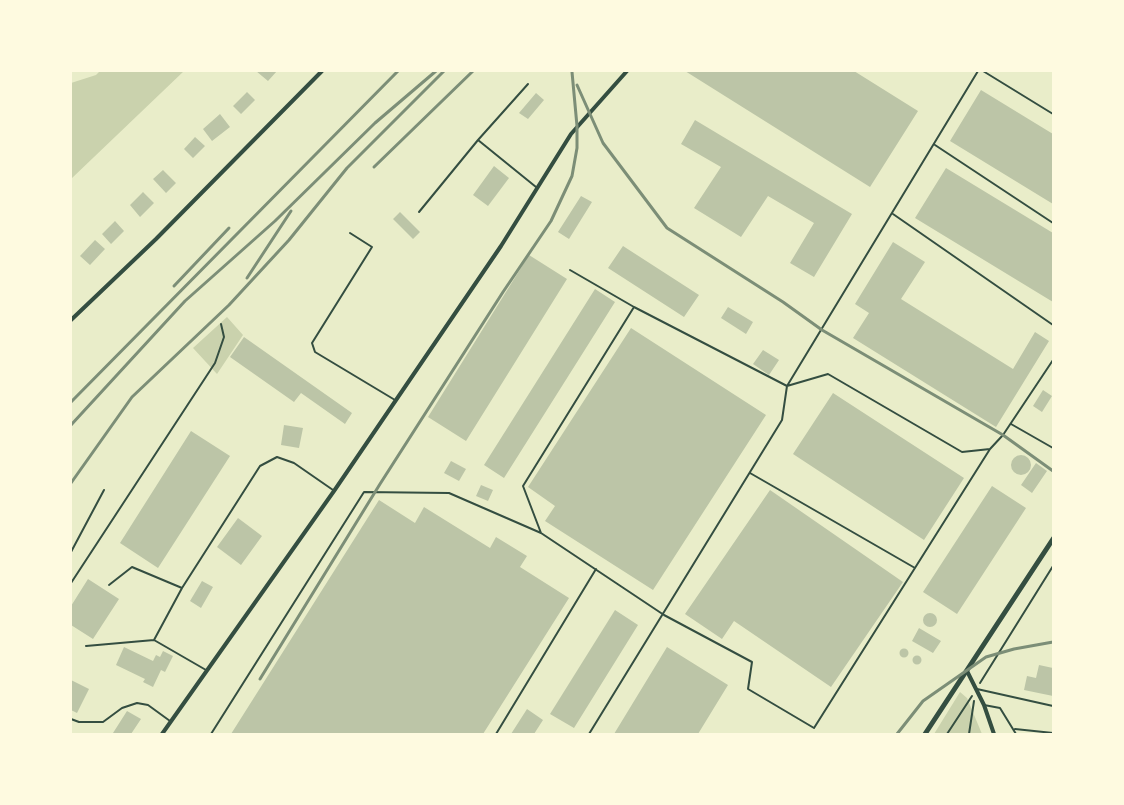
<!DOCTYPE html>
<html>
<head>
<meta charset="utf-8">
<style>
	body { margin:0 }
	#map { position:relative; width:1124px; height:805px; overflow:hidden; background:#e9edc9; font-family:"Times New Roman",serif }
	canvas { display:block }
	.frame { position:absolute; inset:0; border:72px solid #fefae0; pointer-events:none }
</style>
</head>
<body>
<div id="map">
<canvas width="1124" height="805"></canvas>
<div class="frame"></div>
</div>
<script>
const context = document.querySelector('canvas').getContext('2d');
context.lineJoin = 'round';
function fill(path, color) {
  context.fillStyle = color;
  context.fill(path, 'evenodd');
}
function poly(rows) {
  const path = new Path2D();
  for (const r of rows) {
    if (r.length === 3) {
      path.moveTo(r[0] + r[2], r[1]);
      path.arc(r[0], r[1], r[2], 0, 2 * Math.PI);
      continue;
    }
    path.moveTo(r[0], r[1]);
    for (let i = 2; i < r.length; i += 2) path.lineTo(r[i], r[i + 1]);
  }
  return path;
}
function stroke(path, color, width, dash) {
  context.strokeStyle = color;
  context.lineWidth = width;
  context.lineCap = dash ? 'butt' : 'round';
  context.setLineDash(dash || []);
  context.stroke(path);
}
fill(poly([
	[100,71,184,71,71,179,71,83,96,75],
	[227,317,243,335,217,374,193,348],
	[960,692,967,698,982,734,934,734]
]), '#cad2ad');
fill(poly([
	[256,71,277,71,268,81],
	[685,71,854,71,918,111,870,187],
	[981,90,1053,134,1053,204,950,141],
	[247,92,255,100,241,114,233,106],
	[536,93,544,100,528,119,519,113],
	[220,114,230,127,212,141,203,129],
	[695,120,852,214,814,277,790,263,814,223,768,196,741,237,694,208,721,167,681,144],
	[195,137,205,146,193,158,184,149],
	[494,166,509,178,488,206,473,195],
	[946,168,1053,233,1053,302,915,218],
	[163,170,176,183,166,193,153,179],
	[143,192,154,203,140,217,130,205],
	[581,196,592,202,569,239,558,232],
	[400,212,420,232,413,239,393,219],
	[115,221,124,231,111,244,102,234],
	[95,240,105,249,90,265,80,256],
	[893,242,925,262,901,299,1013,369,1035,332,1049,341,996,427,853,338,869,313,855,304],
	[623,246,699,295,684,317,608,268],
	[529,255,567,279,466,441,428,417],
	[595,289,615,302,504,478,484,465],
	[728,307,753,322,746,334,721,318],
	[631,328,766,415,653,590,545,521,555,506,528,487],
	[244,337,352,413,345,424,301,393,294,402,230,357],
	[763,350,779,360,769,375,753,364],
	[1043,390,1052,396,1042,412,1033,406],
	[833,393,964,478,924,540,793,454],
	[284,425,303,428,299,448,281,445],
	[191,431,230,456,158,568,120,543],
	[1021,465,10],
	[451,461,466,469,459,481,444,473],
	[1036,463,1047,471,1032,493,1021,485],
	[481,485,493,490,488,501,476,496],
	[992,486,1026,508,957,614,923,592],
	[770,490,903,582,831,687,734,621,722,639,685,614],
	[379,500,415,523,424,507,490,548,496,537,527,556,520,567,569,598,483,734,231,734],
	[238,518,262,536,241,565,217,547],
	[88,579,119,599,93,639,71,625,71,606],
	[202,581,213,587,201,608,190,601],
	[615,610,638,625,574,728,550,714],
	[930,620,7],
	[919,628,941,641,933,653,912,641],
	[124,647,153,661,156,655,160,657,163,651,173,656,165,672,161,670,153,687,143,682,145,679,116,665],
	[667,647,728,685,698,734,614,734],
	[904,653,4.5],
	[917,660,4.5],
	[1039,665,1053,668,1053,696,1024,690,1027,676,1036,678],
	[71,680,89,689,77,713,71,710],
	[527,709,543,720,534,734,511,734],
	[127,711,141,719,131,734,114,734,113,733]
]), '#bcc5a7');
stroke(poly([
	[980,683,1053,566],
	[947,734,972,696],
	[969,734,974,701]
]), '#344e41', 2);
stroke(poly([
	[983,71,1053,114],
	[478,140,528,84],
	[935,145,1053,223],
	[419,212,478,140,536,187],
	[893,214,1053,325],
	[350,233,372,247,312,343,315,352,395,400],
	[570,270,634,307,787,386,978,71],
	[634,307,523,486,541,533,664,615,752,662,748,689,814,728,990,449],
	[1011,424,1053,448],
	[750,473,915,568],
	[71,552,104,490],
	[71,583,215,363,224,337,221,324],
	[109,585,132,567,182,588],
	[86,646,154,640],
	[206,670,154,640,182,588,260,466,277,457,294,463,333,490],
	[977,689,1053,706],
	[984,705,1000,708,1016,734],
	[71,719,79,722,103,722,122,708,137,703,148,705,170,721],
	[1015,729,1053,733],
	[211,734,364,492,449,493,541,533],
	[496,734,596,569],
	[589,734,782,420,787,386,828,374,962,452,990,449,1003,435,1053,360]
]), '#344e41', 2);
stroke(poly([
	[71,320,156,239,322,71],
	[967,671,984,705,994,734],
	[162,734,334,491,501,246,571,134,627,71]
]), '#344e41', 4);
stroke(poly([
	[925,734,1053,539]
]), '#344e41', 5);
stroke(poly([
	[577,85,603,143,667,228,783,302,822,330,1003,435,1053,471],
	[374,167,473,71],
	[247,278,291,211],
	[174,286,229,228],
	[71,402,398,71],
	[71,425,185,301,275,221,375,123,436,71],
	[71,483,132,397,229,305,289,240,347,168,444,71],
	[260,679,380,484,503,292,551,221,572,176,577,148,577,126,572,72],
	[897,734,923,701,986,657,1014,649,1053,642]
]), '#7c8e77', 3);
</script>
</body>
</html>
